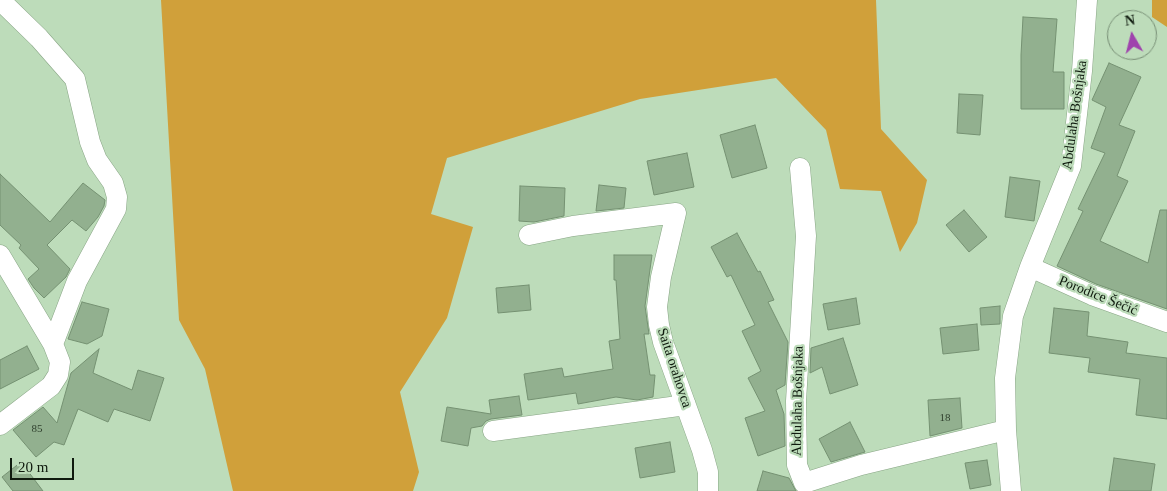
<!DOCTYPE html>
<html>
<head>
<meta charset="utf-8">
<style>
	body { margin:0 }
	#map { position:relative; width:1167px; height:491px; overflow:hidden; background:#bddcba; font-family:"Times New Roman",serif }
	canvas { display:block }
	.north { position:absolute; left:1107px; top:10px; width:50px; height:50px; box-sizing:border-box; background:#bddcba; border:1px solid #778e75; border-radius:50%; rotate:352deg; font-size:14px; font-weight:700; line-height:20px; text-align:center; color:#0f1a0e }
	.north::after { content:''; display:block; margin:auto; width:18px; height:22px; background:#9f43ad; clip-path:polygon(50% 0,100% 100%,50% 72%,0 100%) }
	.scale { position:absolute; left:10px; top:458px; width:64px; height:22px; box-sizing:border-box; border:2px solid #0f1a0e; border-top:0; padding-left:6px; font-size:15px; line-height:18px; white-space:nowrap; color:#0f1a0e; -webkit-text-stroke:4px #bddcba; paint-order:stroke }
</style>
</head>
<body>
<div id="map">
<canvas width="1167" height="491"></canvas>
<div class="north">N</div>
<div class="scale">20 m</div>
</div>
<script>
const context = document.querySelector('canvas').getContext('2d');
context.lineJoin = 'round';
function fill(path, color) {
  context.fillStyle = color;
  context.fill(path, 'evenodd');
}
function poly(rows) {
  const path = new Path2D();
  for (const r of rows) {
    path.moveTo(r[0], r[1]);
    for (let i = 2; i < r.length; i += 2) path.lineTo(r[i], r[i + 1]);
  }
  return path;
}
function stroke(path, color, width, dash) {
  context.strokeStyle = color;
  context.lineWidth = width;
  context.lineCap = dash ? 'butt' : 'round';
  context.setLineDash(dash || []);
  context.stroke(path);
}
function label(font, color, halo, rows, align = 'center') {
  context.font = font + ' "Times New Roman",serif';
  context.lineWidth = 4.5;
  context.setLineDash([]);
  context.textBaseline = 'middle';
  context.strokeStyle = halo;
  context.fillStyle = color;
  for (const [text, x, y, turn = 0] of rows) {
    context.save();
    context.translate(x, y);
    context.rotate((+turn || 0) * Math.PI / 180);
    context.textAlign = isNaN(turn) ? turn : align;
    if (halo) context.strokeText(text, 0, 0);
    context.fillText(text, 0, 0);
    context.restore();
  }
}
fill(poly([
	[161,0,876,0,881,129,927,180,917,223,900,252,881,191,840,189,826,130,776,78,640,99,447,158,431,214,473,227,447,318,400,392,419,472,413,491,233,491,205,369,179,320],
	[1152,0,1167,0,1167,27,1152,17]
]), '#d0a03a');
const building = poly([
	[1023,17,1057,19,1053,72,1064,72,1064,109,1021,109,1021,55,1023,17],
	[1109,63,1141,77,1119,125,1135,131,1117,176,1128,181,1100,241,1148,263,1160,210,1167,210,1167,309,1096,284,1057,266,1083,211,1078,209,1105,153,1091,148,1106,107,1092,100,1109,63],
	[959,94,983,95,980,135,957,133,959,94],
	[755,125,767,168,732,178,720,135,755,125],
	[687,153,694,187,654,195,647,161,687,153],
	[0,174,50,222,83,183,105,200,104,206,98,217,86,231,72,220,47,245,70,269,66,277,44,298,34,288,28,279,39,269,19,248,21,245,0,225,0,174],
	[1010,177,1040,181,1034,221,1005,217,1010,177],
	[599,185,626,188,624,208,596,211,599,185],
	[520,186,565,188,564,216,534,222,519,221,520,186],
	[964,210,987,237,969,252,946,225,964,210],
	[737,233,758,272,760,271,774,300,768,302,788,342,785,385,776,390,784,414,785,446,758,456,745,418,765,411,748,378,761,371,742,331,755,325,731,275,727,277,711,247,737,233],
	[614,255,652,255,645,306,649,334,644,334,650,375,655,375,653,397,637,400,616,397,578,404,576,393,528,400,524,374,562,368,564,377,613,369,609,341,620,339,616,280,614,280,614,255],
	[529,285,531,310,498,313,496,288,529,285],
	[856,298,860,324,828,330,823,304,856,298],
	[82,302,109,309,102,336,87,344,68,339,82,302],
	[1000,306,1000,324,981,325,980,308,1000,306],
	[1054,308,1089,312,1087,336,1128,342,1126,353,1167,358,1167,419,1136,415,1140,379,1088,372,1090,358,1049,353,1054,308],
	[977,324,979,350,943,354,940,328,977,324],
	[843,338,858,385,830,394,822,367,810,373,811,348,843,338],
	[27,346,39,369,0,389,0,360,27,346],
	[99,349,93,373,132,390,138,370,164,378,150,421,114,409,108,422,78,409,64,445,54,442,36,457,13,430,43,407,57,423,71,373,99,349],
	[519,396,522,415,491,419,486,421,482,426,471,428,468,446,441,441,447,407,491,414,489,400,519,396],
	[960,398,962,428,930,436,928,400,960,398],
	[850,422,865,452,831,462,819,439,850,422],
	[670,442,675,472,640,478,635,448,670,442],
	[1114,458,1155,464,1151,491,1109,491,1114,458],
	[987,460,991,485,970,489,965,463,987,460],
	[21,462,43,491,13,491,2,477,21,462],
	[763,471,789,478,796,491,757,491,763,471]
]);
fill(building, '#92b08f');
stroke(building, '#759172', 1);
const street = poly([
	[0,0,39,38,75,79,90,142,97,160,113,183,117,197,116,209,77,281,53,344],
	[800,168,806,236,796,401,797,465,804,483,861,465,1006,430],
	[529,235,573,226,676,213,661,277,657,307,659,325,663,342,702,450,708,472,708,491],
	[0,255,53,344,60,362,58,375,51,386,0,425],
	[1030,267,1092,295,1167,322],
	[493,431,686,405],
	[1011,491,1006,430,1005,378,1013,316,1030,267,1071,166,1082,71,1087,0]
]);
stroke(street, '#88a585', 21);
stroke(street, '#fff', 20);
label('11px', '#30402e', null, [
	["18",945,418],
	["85",37,429]
]);
label('14px', '#0f1a0e', '#bddcba', [
	["Abdulaha Bošnjaka",1075,115,-82],
	["Porodice Šečić",1098,296,22],
	["Saita orahovca",674,368,72],
	["Abdulaha Bošnjaka",798,401,-89]
]);
</script>
</body>
</html>
